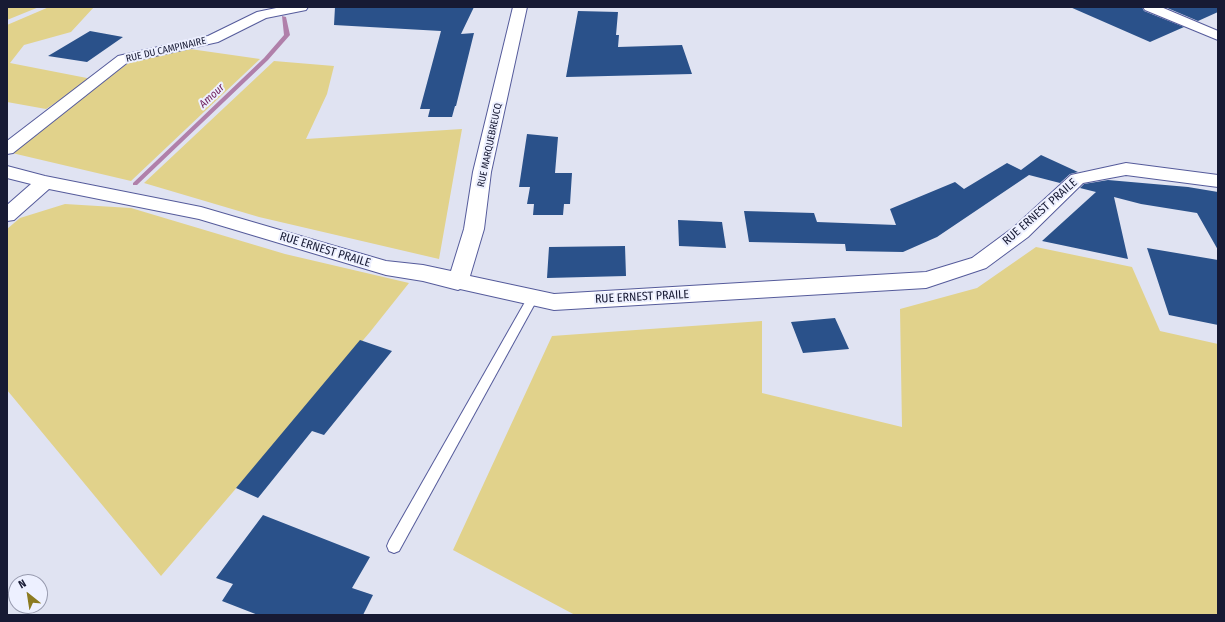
<!DOCTYPE html>
<html>
<head>
<meta charset="utf-8">
<style>
	body { margin:0 }
	#map { position:relative; width:1225px; height:622px; overflow:hidden; background:#e0e3f2; font-family:"Fira Sans Condensed",sans-serif }
	canvas { display:block }
	.frame { position:absolute; inset:0; border:8px solid #171a34; pointer-events:none }
	.north { position:absolute; left:8px; top:574px; width:40px; height:40px; box-sizing:border-box; background:#edf0ff; border:1px solid #979aae; border-radius:50%; rotate:330deg; font-size:11px; font-weight:700; line-height:16px; text-align:center; color:#171a34 }
	.north::after { content:''; display:block; margin:auto; width:14px; height:18px; background:#8c7b21; clip-path:polygon(50% 0,100% 100%,50% 72%,0 100%) }
</style>
</head>
<body>
<div id="map">
<canvas width="1225" height="622"></canvas>
<div class="frame"></div>
<div class="north">N</div>
</div>
<script>
const context = document.querySelector('canvas').getContext('2d');
context.lineJoin = 'round';
function fill(path, color) {
  context.fillStyle = color;
  context.fill(path, 'evenodd');
}
function poly(rows) {
  const path = new Path2D();
  for (const r of rows) {
    path.moveTo(r[0], r[1]);
    for (let i = 2; i < r.length; i += 2) path.lineTo(r[i], r[i + 1]);
  }
  return path;
}
function stroke(path, color, width, dash) {
  context.strokeStyle = color;
  context.lineWidth = width;
  context.lineCap = dash ? 'butt' : 'round';
  context.setLineDash(dash || []);
  context.stroke(path);
}
function label(font, color, halo, rows, align = 'center') {
  context.font = font + ' "Fira Sans Condensed",sans-serif';
  context.lineWidth = 4;
  context.setLineDash([]);
  context.textBaseline = 'middle';
  context.strokeStyle = halo;
  context.fillStyle = color;
  for (const [text, x, y, turn = 0] of rows) {
    context.save();
    context.translate(x, y);
    context.rotate((+turn || 0) * Math.PI / 180);
    context.textAlign = isNaN(turn) ? turn : align;
    if (halo) context.strokeText(text, 0, 0);
    context.fillText(text, 0, 0);
    context.restore();
  }
}
fill(poly([
	[7,7,39,7,7,20],
	[49,7,94,7,71,32,24,45,10,63,92,79,46,109,7,102,7,25],
	[190,49,260,59,131,181,12,153,65,109,131,61],
	[274,61,334,66,327,94,306,139,462,129,439,259,259,217,144,183],
	[65,204,131,208,285,254,409,283,370,332,161,576,7,390,7,229,20,218],
	[1036,247,1132,267,1160,331,1218,344,1218,615,575,615,453,550,552,336,762,321,762,393,902,427,900,309,977,288]
]), '#e1d28b');
fill(poly([
	[282,16,286,17,290,35,268,60,137,185,133,185,133,183,264,58,284,35,282,16]
]), '#b080aa');
fill(poly([
	[335,7,474,7,461,34,474,33,456,106,455,106,452,117,428,117,430,109,420,109,441,31,334,25],
	[1070,7,1142,7,1144,11,1184,27,1150,42],
	[1165,7,1218,7,1218,12,1198,21],
	[578,11,618,12,616,35,619,35,618,47,682,45,692,74,566,77],
	[90,31,123,37,87,62,48,56],
	[527,134,558,137,555,173,572,173,570,204,564,204,563,215,533,215,534,204,527,204,530,187,519,187],
	[1041,155,1078,172,1070,174,1060,183,1029,175,937,237,903,252,846,251,845,244,749,242,744,211,814,213,817,222,896,225,890,209,955,182,964,189,1007,163,1021,170],
	[1108,180,1188,187,1218,192,1218,250,1197,213,1141,204,1114,197,1128,259,1042,241,1096,192,1080,188,1084,184],
	[678,220,722,222,726,248,679,246],
	[625,246,626,276,547,278,549,247],
	[1147,248,1218,260,1218,325,1169,315],
	[835,318,849,349,803,353,791,322],
	[360,340,392,351,324,435,312,431,258,498,236,488],
	[263,515,370,557,352,588,373,595,363,615,258,615,222,601,233,584,216,578]
]), '#2a518a');
const service = poly([
	[533,294,537,295,538,298,399,551,394,553,389,551,387,546,389,541,529,295,533,294]
]);
const minor = poly([
	[281,7,308,7,306,10,266,18,218,42,128,62,13,153,7,154,7,141,118,56,208,36,257,12,281,7],
	[513,7,527,7,491,172,484,229,470,276,554,294,926,272,972,258,1014,227,1071,175,1126,163,1218,175,1218,187,1126,175,1083,183,1028,237,986,268,926,288,554,310,460,289,458,290,423,281,386,275,199,219,49,189,14,220,7,221,7,205,31,184,7,178,7,166,45,176,201,207,386,261,423,265,451,271,464,229,473,172,513,7],
	[1143,7,1161,7,1218,31,1218,40,1145,10,1143,7]
]);
stroke(service, '#555b9b', 2);
stroke(minor, '#555b9b', 2);
fill(service, '#fff');
fill(minor, '#fff');
label('10px', '#171a34', '#edf0ff', [
	["RUE DU CAMPINAIRE",166,50,-13],
	["RUE MARQUEBREUCQ",490,145,-78]
]);
label('italic 11px', '#70205e', '#edf0ff', [
	["Amour",212,96,-43]
]);
label('12px', '#171a34', '#edf0ff', [
	["RUE ERNEST PRAILE",1040,212,-41],
	["RUE ERNEST PRAILE",325,250,17],
	["RUE ERNEST PRAILE",642,297,-3]
]);
</script>
</body>
</html>
